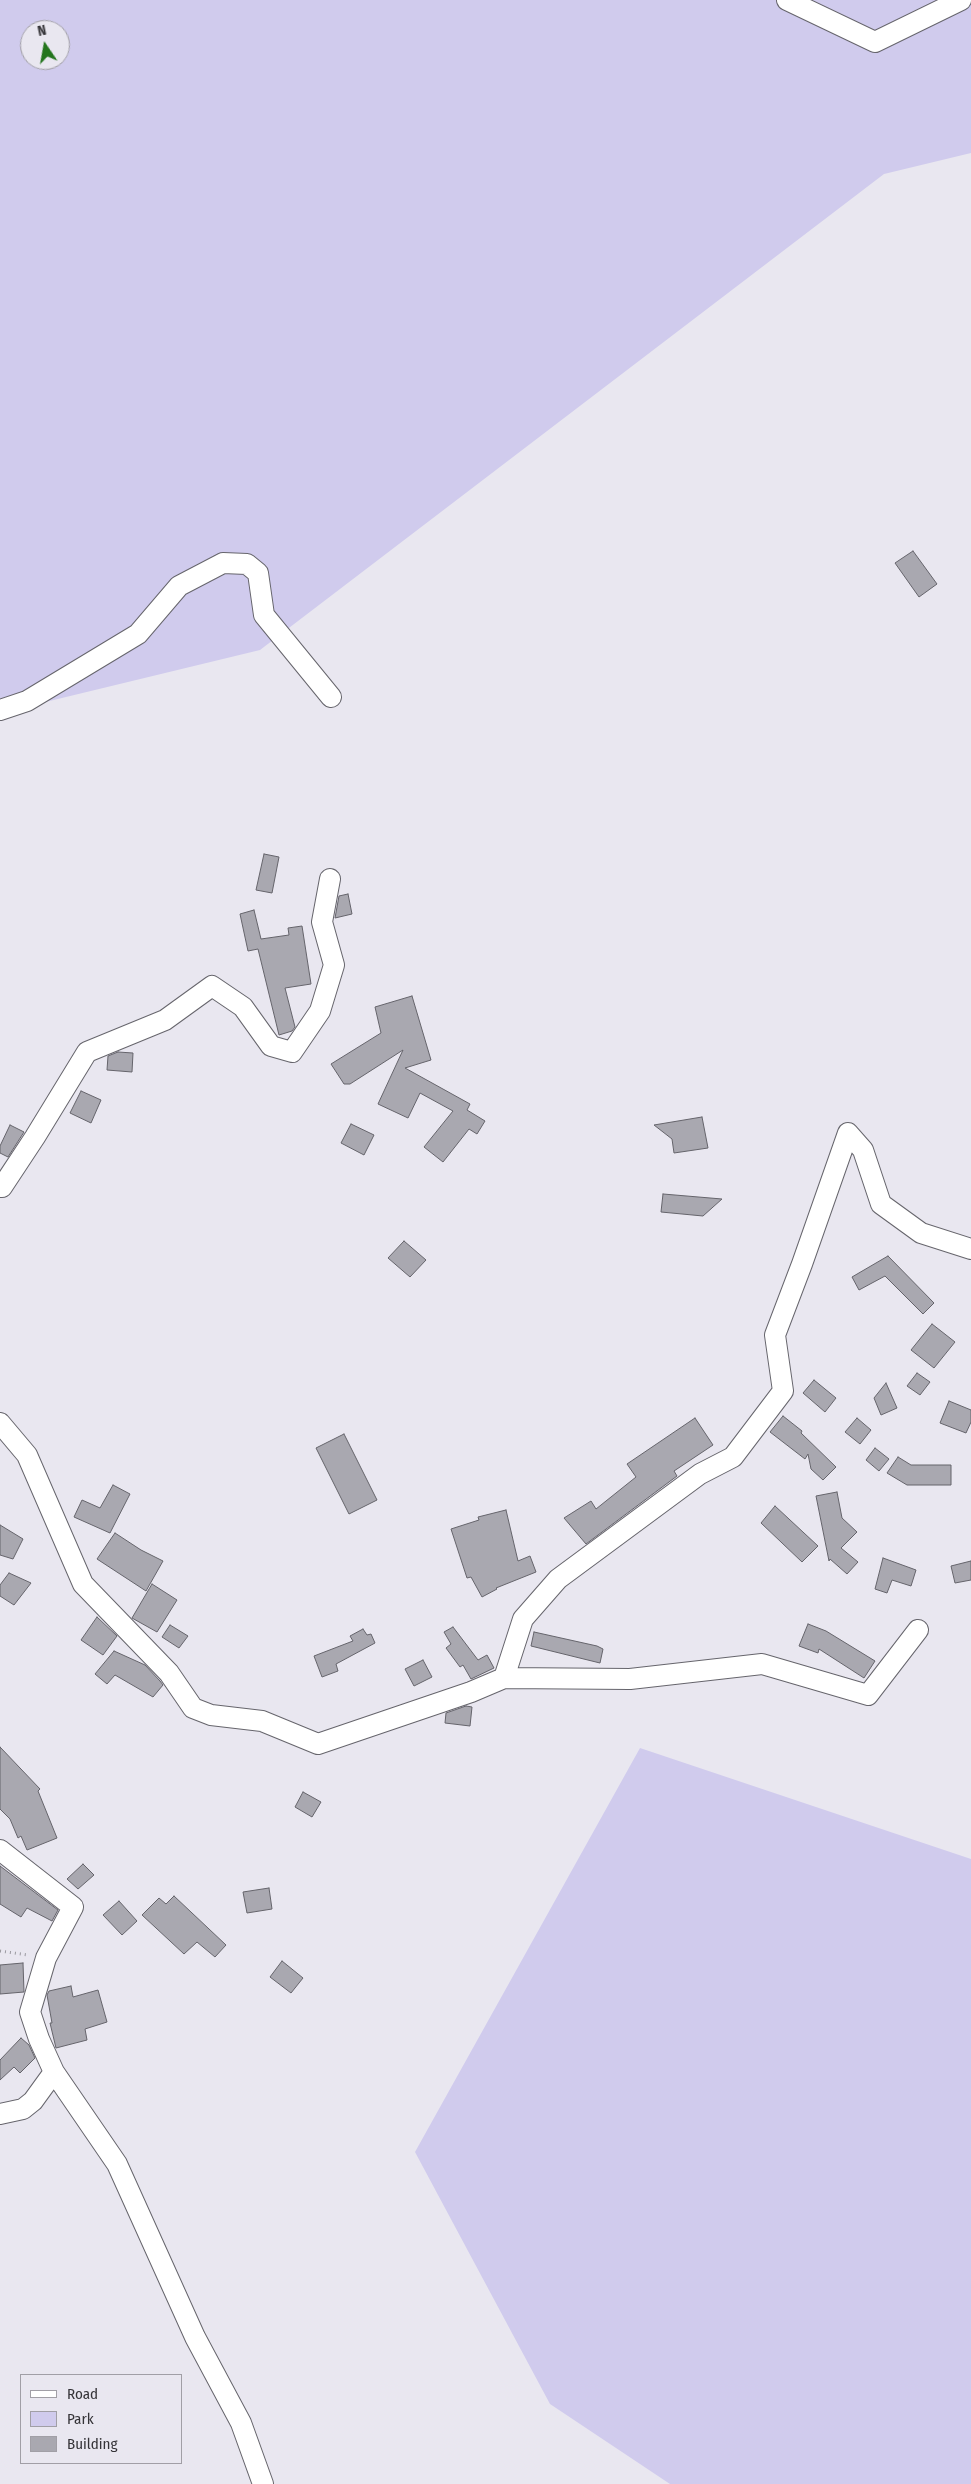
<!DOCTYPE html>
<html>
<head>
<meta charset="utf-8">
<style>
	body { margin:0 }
	#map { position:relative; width:971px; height:2484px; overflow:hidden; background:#e9e7f0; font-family:"Fira Sans Condensed",sans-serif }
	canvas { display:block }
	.legend { position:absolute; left:20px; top:2374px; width:162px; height:90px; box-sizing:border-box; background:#e9e7f0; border:1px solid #a19fa6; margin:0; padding:6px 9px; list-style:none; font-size:15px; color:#353438 }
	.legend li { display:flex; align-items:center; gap:10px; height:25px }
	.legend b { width:25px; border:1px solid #a19fa6 }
	.north { position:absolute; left:20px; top:20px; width:50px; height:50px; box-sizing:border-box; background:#e9e7f0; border:1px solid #a19fa6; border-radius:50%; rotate:348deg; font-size:14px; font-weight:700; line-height:20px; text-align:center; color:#353438 }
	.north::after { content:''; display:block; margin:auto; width:18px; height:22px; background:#24751e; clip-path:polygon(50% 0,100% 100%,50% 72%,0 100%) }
</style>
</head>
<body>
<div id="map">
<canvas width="971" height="2484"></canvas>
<ul class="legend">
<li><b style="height:6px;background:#fff"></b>Road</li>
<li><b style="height:14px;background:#d0cbed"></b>Park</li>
<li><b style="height:14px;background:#a9a8b0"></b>Building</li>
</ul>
<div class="north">N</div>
</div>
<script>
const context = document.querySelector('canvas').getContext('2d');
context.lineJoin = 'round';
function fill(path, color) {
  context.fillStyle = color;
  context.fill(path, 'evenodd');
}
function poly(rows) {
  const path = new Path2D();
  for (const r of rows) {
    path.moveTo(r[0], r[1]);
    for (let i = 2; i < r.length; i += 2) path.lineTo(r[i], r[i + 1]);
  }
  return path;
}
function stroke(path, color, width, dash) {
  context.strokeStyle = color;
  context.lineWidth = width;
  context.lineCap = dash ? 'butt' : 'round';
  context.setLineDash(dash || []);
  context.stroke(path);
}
fill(poly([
	[0,0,971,0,971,153,884,174,260,650,0,713],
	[30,30,60,30,60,60,30,60],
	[640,1748,971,1859,971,2484,670,2484,550,2404,415,2152]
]), '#d0cbed');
const building = poly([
	[913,551,937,584,919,597,895,563,913,551],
	[264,854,279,857,272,893,256,890,264,854],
	[348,894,352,914,335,918,339,896,348,894],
	[254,910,261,939,289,935,288,928,302,926,311,984,285,988,295,1027,292,1031,279,1035,258,949,248,951,240,914,254,910],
	[412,996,431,1060,405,1068,470,1104,467,1110,485,1121,477,1134,469,1129,443,1162,424,1147,453,1111,420,1093,408,1118,378,1104,403,1050,350,1084,344,1084,331,1064,381,1033,375,1007,412,996],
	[118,1052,133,1053,132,1072,107,1070,108,1056,118,1052],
	[81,1091,101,1100,91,1123,70,1113,81,1091],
	[702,1117,708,1148,674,1153,672,1139,654,1125,702,1117],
	[351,1124,374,1135,364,1155,341,1143,351,1124],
	[10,1125,24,1132,8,1157,0,1153,0,1146,10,1125],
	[663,1194,722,1199,703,1216,661,1212,663,1194],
	[404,1241,426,1260,410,1277,388,1258,404,1241],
	[888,1256,934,1303,923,1314,885,1276,859,1290,852,1277,888,1256],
	[932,1324,955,1342,934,1368,911,1350,932,1324],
	[917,1373,930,1382,920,1395,907,1386,917,1373],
	[814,1380,836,1398,825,1412,803,1393,814,1380],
	[886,1383,897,1408,881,1415,874,1398,886,1383],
	[949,1401,971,1410,971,1422,966,1433,940,1423,949,1401],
	[783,1416,802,1431,801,1433,836,1467,823,1480,811,1469,808,1454,805,1459,770,1432,783,1416],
	[695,1418,713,1445,674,1471,677,1476,586,1544,564,1518,591,1501,596,1509,636,1477,627,1464,695,1418],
	[857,1418,871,1430,860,1444,845,1432,857,1418],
	[344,1434,377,1500,349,1514,316,1448,344,1434],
	[875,1448,889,1459,879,1471,866,1460,875,1448],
	[898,1457,911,1465,951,1465,951,1485,907,1485,887,1473,898,1457],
	[113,1485,130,1494,110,1533,74,1517,82,1500,100,1508,113,1485],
	[837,1492,842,1518,857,1532,841,1548,858,1562,847,1574,830,1559,829,1561,816,1496,837,1492],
	[775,1506,818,1546,802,1562,761,1523,775,1506],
	[506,1510,518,1561,530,1556,536,1572,496,1588,497,1589,482,1597,471,1577,467,1578,451,1529,479,1520,478,1517,506,1510],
	[0,1525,23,1539,13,1559,0,1555,0,1525],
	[115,1533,141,1550,163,1561,146,1591,97,1559,115,1533],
	[883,1558,916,1570,911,1586,892,1580,887,1593,875,1589,883,1558],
	[971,1561,971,1580,955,1583,951,1566,971,1561],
	[9,1573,31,1583,14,1605,0,1596,0,1585,9,1573],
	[152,1584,177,1600,157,1632,132,1618,152,1584],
	[97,1617,117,1636,103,1655,81,1640,97,1617],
	[808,1624,826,1631,875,1661,864,1678,819,1649,818,1653,799,1646,808,1624],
	[170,1625,188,1636,179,1648,162,1637,170,1625],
	[453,1627,478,1660,487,1655,494,1668,471,1679,463,1665,460,1667,446,1648,451,1644,444,1632,453,1627],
	[363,1629,367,1635,371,1634,375,1643,336,1664,338,1671,322,1677,314,1656,353,1641,350,1636,363,1629],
	[534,1632,597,1646,603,1649,600,1663,531,1646,534,1632],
	[114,1651,145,1665,160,1681,163,1685,153,1697,115,1675,107,1684,95,1674,114,1651],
	[423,1660,432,1677,414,1686,405,1669,423,1660],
	[466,1706,472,1707,470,1726,445,1723,446,1713,466,1706],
	[0,1747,40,1789,38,1791,57,1838,27,1850,21,1836,18,1838,10,1819,0,1809,0,1747],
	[303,1792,321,1802,312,1817,295,1807,303,1792],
	[83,1864,94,1875,78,1889,67,1879,83,1864],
	[0,1866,58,1910,52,1921,27,1908,21,1917,0,1904,0,1866],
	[269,1888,272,1909,247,1913,243,1892,269,1888],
	[174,1896,226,1945,215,1957,197,1942,184,1954,142,1915,159,1898,166,1904,174,1896],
	[119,1901,137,1921,122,1935,103,1915,119,1901],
	[282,1961,303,1978,291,1993,270,1977,282,1961],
	[23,1963,24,1992,0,1994,0,1965,23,1963],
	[71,1986,73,1997,98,1990,107,2022,85,2029,87,2040,56,2048,50,2023,52,2023,47,1995,49,1991,71,1986],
	[21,2038,29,2045,35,2058,20,2073,14,2067,0,2080,0,2060,21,2038]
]);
fill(building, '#a9a8b0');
stroke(building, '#65646b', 1);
const minor = poly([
	[787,0,875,42,961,0],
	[0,710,27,701,138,634,179,586,223,563,247,564,258,573,264,615,331,697],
	[0,1187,2,1187,35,1137,87,1052,165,1020,212,986,243,1007,271,1046,292,1052,320,1011,334,965,322,922,330,879],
	[0,1423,27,1455,83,1584,169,1673,193,1708,211,1715,262,1721,318,1744,471,1692,504,1678,630,1679,762,1664,868,1695,918,1630],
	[504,1678,523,1619,558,1579,700,1474,733,1457,783,1391,775,1335,802,1264,848,1133,863,1150,881,1204,921,1233,971,1249],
	[0,1850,73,1907,46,1958,30,2012,39,2039,54,2072,117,2164,195,2337,241,2423,263,2484],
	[0,2114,23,2109,33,2101,54,2072]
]);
stroke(minor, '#66656c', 22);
stroke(poly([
	[0,1951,28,1955]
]), '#99989f', 3, [1, 4]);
stroke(minor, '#fff', 20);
</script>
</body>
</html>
